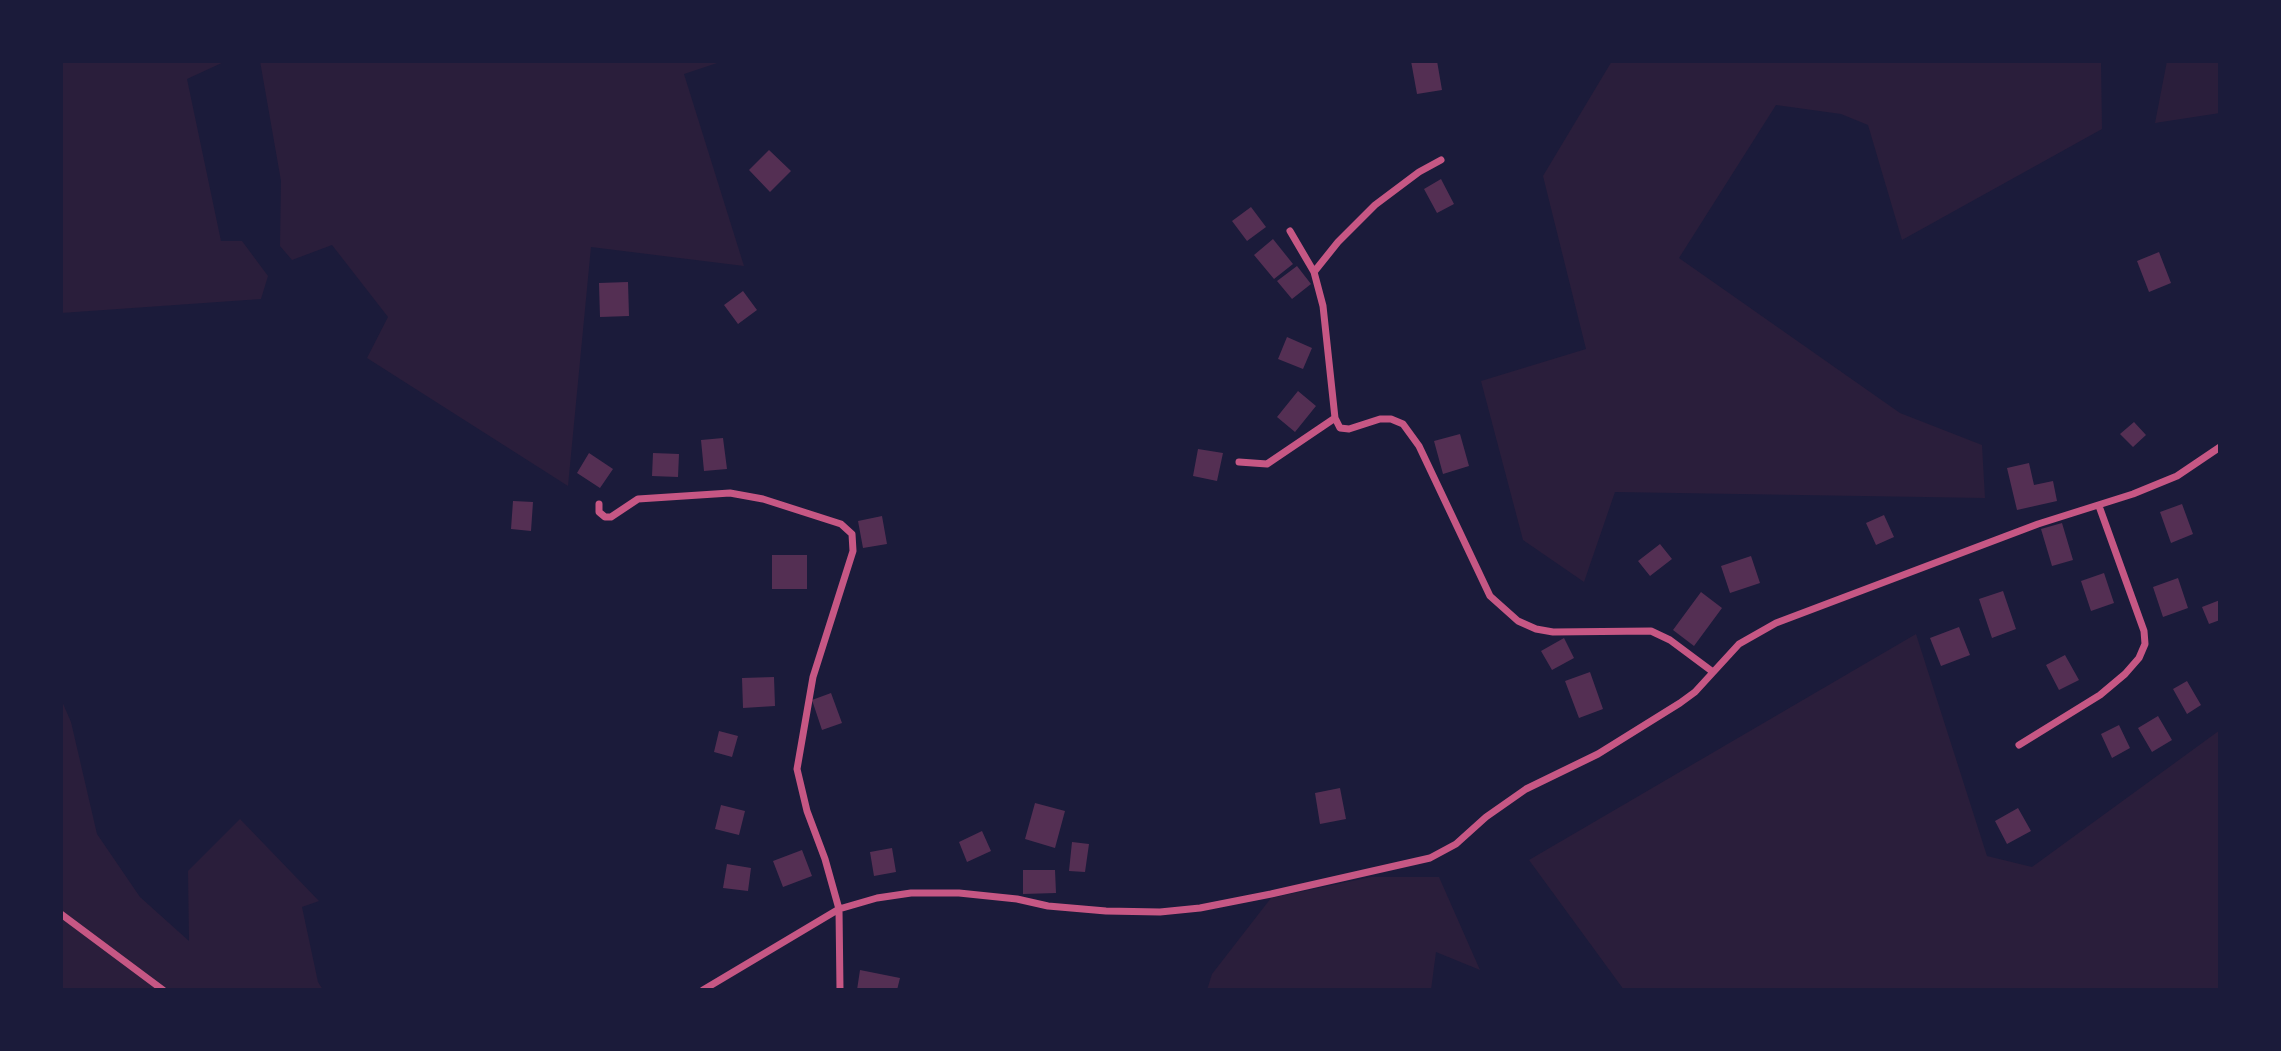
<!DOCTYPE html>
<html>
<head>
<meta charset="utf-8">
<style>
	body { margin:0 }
	#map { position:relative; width:2281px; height:1051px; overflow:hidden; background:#1b1b3a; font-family:Karla,sans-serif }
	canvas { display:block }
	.frame { position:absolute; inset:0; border:63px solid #1b1b3a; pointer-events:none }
</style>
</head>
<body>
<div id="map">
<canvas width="2281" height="1051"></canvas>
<div class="frame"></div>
</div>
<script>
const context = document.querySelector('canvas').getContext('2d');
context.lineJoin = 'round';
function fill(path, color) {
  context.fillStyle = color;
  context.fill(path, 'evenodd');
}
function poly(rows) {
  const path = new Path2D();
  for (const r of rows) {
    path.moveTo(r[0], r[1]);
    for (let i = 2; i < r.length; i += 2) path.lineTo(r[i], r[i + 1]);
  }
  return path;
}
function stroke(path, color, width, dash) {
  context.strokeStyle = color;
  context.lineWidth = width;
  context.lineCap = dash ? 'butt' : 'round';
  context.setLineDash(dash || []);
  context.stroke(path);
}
fill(poly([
	[61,61,226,61,187,79,221,241,242,241,268,276,261,299,61,313],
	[260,61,723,61,684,74,744,266,591,247,568,486,367,358,388,317,332,245,292,260,280,246,281,181],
	[1612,61,2101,61,2102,129,1902,240,1868,125,1841,114,1776,105,1679,258,1900,413,1982,445,1985,498,1615,492,1584,582,1523,540,1481,381,1586,349,1543,176],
	[2167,61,2220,61,2220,113,2155,123],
	[1916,634,1987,856,2032,867,2220,730,2220,990,1624,990,1529,860],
	[61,699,71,722,97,834,140,897,189,941,188,871,240,819,319,901,302,907,318,982,323,990,61,990],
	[1371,877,1439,877,1480,970,1436,952,1431,990,1207,990,1212,974,1271,898]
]), '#2a1e3b');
fill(poly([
	[1411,61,1437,61,1442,90,1417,94],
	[769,150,791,171,770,192,749,170],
	[1441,179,1454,204,1437,213,1424,189],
	[1251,207,1266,227,1247,241,1232,221],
	[1273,239,1293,264,1274,279,1254,255],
	[2159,252,2171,283,2149,292,2137,261],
	[1297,266,1311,284,1292,299,1277,281],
	[628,282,629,316,600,317,599,283],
	[743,291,757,310,738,324,724,305],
	[1287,337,1312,348,1303,369,1278,359],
	[1298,391,1316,406,1295,432,1277,417],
	[2134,422,2146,435,2133,447,2120,434],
	[1460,434,1469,466,1443,474,1434,441],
	[723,438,727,469,704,471,701,440],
	[1198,449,1223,453,1217,481,1193,476],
	[589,453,613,469,600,488,577,473],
	[653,453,679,454,678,477,652,476],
	[2029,463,2034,485,2053,481,2057,501,2017,510,2007,468],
	[513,501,533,502,531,531,511,529],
	[2182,504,2193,534,2171,543,2160,512],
	[1884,515,1894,537,1876,545,1866,523],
	[882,516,887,544,863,548,858,521],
	[2062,523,2073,560,2052,566,2041,529],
	[1660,544,1672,559,1650,576,1638,561],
	[772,555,807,555,807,589,772,589],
	[1751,556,1760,583,1730,593,1721,566],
	[2104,573,2114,603,2091,611,2081,581],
	[2178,578,2188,608,2163,617,2153,587],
	[2003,591,2016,629,1992,638,1979,599],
	[1701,592,1722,608,1694,646,1673,630],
	[2220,600,2220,620,2209,624,2202,607],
	[1959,627,1970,655,1941,666,1930,638],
	[1564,638,1574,658,1552,670,1541,651],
	[2065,655,2079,680,2059,690,2046,665],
	[1590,672,1603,709,1579,718,1565,681],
	[774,677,775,706,743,708,742,678],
	[2187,681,2201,705,2187,714,2173,689],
	[831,693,842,723,822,730,812,700],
	[2158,716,2172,740,2152,752,2138,728],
	[2119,725,2130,748,2112,758,2101,734],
	[719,731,738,736,732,757,714,752],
	[1340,788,1346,819,1320,824,1315,793],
	[1035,803,1065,811,1055,848,1025,839],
	[721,805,745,811,739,835,715,829],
	[2018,808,2031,831,2007,844,1995,821],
	[982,831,991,851,967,862,959,842],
	[1072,842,1089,844,1085,872,1069,871],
	[892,848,896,872,874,876,870,852],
	[802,850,812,876,783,887,773,861],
	[727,864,751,868,748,891,723,888],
	[1023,870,1055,870,1056,893,1023,894],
	[860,970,900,978,897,990,857,990]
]), '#542f53');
stroke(poly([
	[1290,231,1314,272,1323,306,1335,418,1340,428,1349,429,1380,419,1391,419,1403,424,1419,446,1490,596,1518,621,1536,629,1553,632,1651,631,1670,640,1713,672],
	[1314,272,1338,242,1375,205,1419,172,1441,160],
	[1239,462,1267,464,1335,418],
	[599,504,599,512,605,517,611,517,638,499,730,493,763,499,841,524,852,534,853,551,813,677,797,769,807,811,825,859,839,909,840,990],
	[2019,745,2100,695,2125,674,2139,658,2145,644,2144,631,2099,506],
	[61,914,163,990],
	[703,990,839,909,877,898,911,893,959,893,1017,899,1048,906,1106,911,1160,912,1200,908,1271,894,1430,858,1456,844,1486,817,1526,789,1598,754,1680,703,1695,692,1739,644,1776,623,2038,524,2133,494,2177,476,2220,447]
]), '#c65784', 7);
</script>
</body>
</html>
